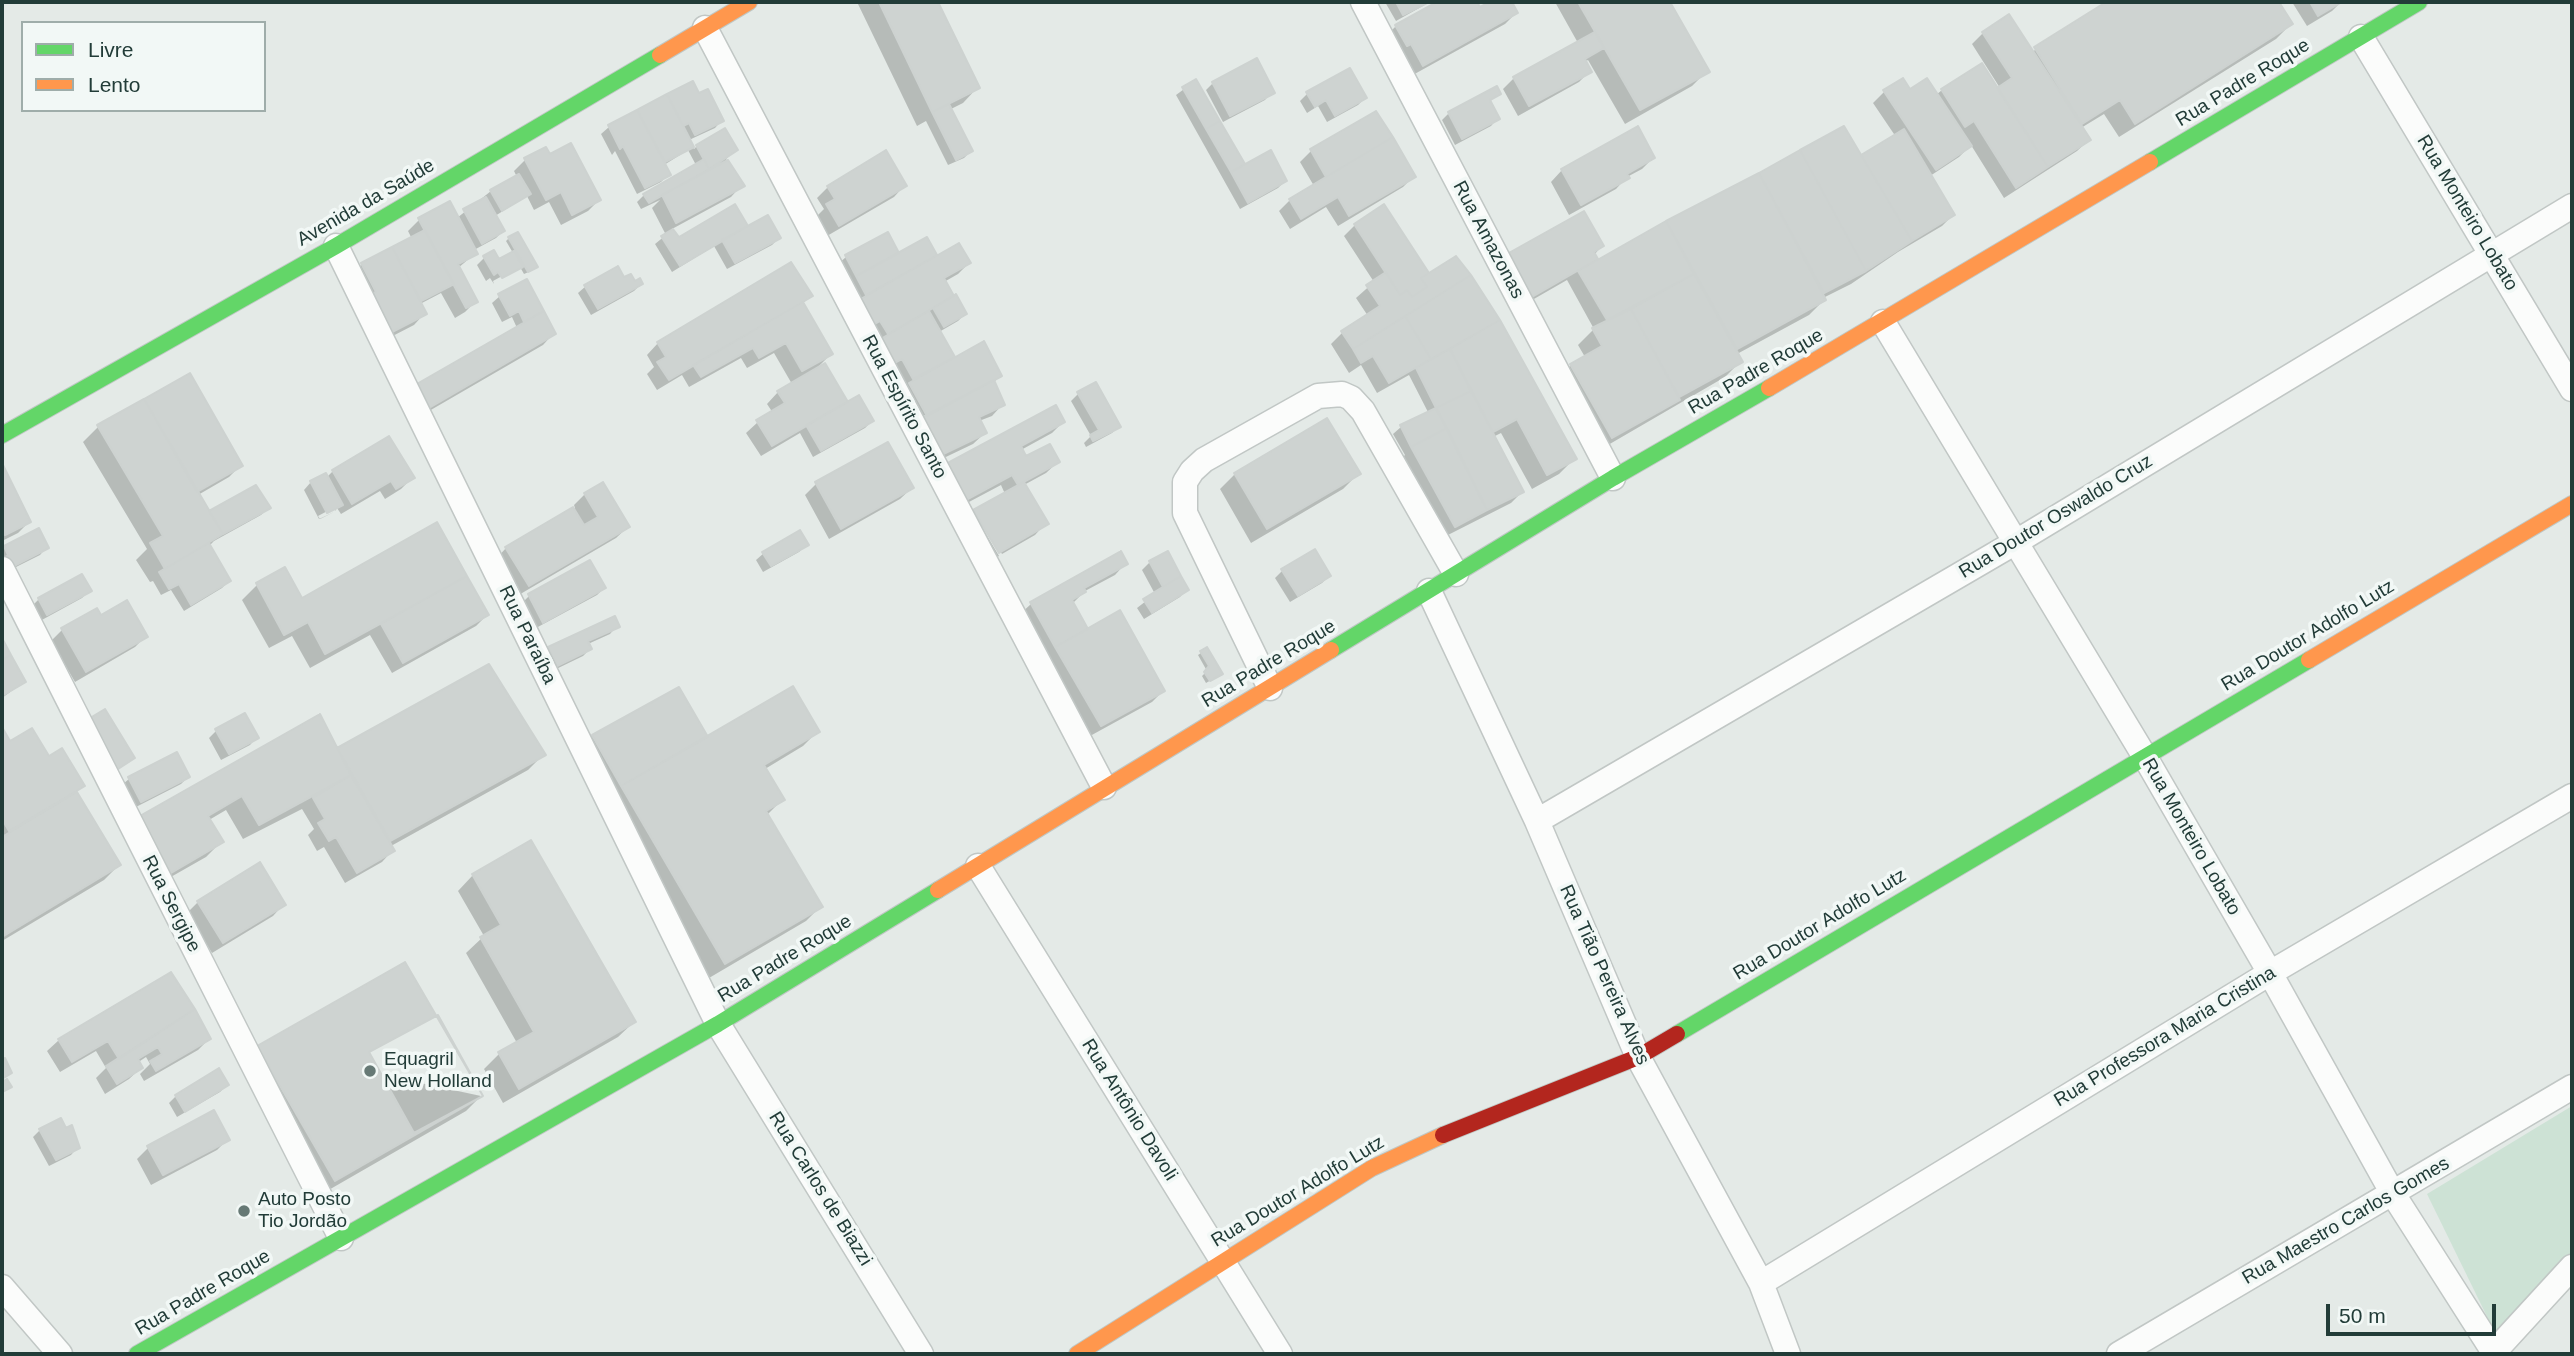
<!DOCTYPE html>
<html>
<head>
<meta charset="utf-8">
<style>
	body { margin:0 }
	#map { position:relative; width:2574px; height:1356px; overflow:hidden; background:#e4eae7; font-family:Helvetica,sans-serif }
	canvas { display:block }
	.frame { position:absolute; inset:0; border:4px solid #223c38; pointer-events:none }
	.legend { position:absolute; left:21px; top:21px; width:245px; height:91px; box-sizing:border-box; background:#f2f8f6; border:2px solid #9fadaa; margin:0; padding:9px 12px; list-style:none; font-size:21px; color:#223c38 }
	.legend li { display:flex; align-items:center; gap:14px; height:35px }
	.legend b { width:35px; border:2px solid #9fadaa }
	.scale { position:absolute; left:2326px; top:1304px; width:170px; height:32px; box-sizing:border-box; border:4px solid #223c38; border-top:0; padding-left:9px; font-size:21px; line-height:24px; white-space:nowrap; color:#223c38; -webkit-text-stroke:5px #f2f8f6; paint-order:stroke }
</style>
</head>
<body>
<div id="map">
<canvas width="2574" height="1356"></canvas>
<div class="frame"></div>
<ul class="legend">
<li><b style="height:9px;background:#63d668"></b>Livre</li>
<li><b style="height:9px;background:#ff974d"></b>Lento</li>
</ul>
<div class="scale">50 m</div>
</div>
<script>
const context = document.querySelector('canvas').getContext('2d');
context.lineJoin = 'round';
function fill(path, color) {
  context.fillStyle = color;
  context.fill(path, 'evenodd');
}
function poly(rows) {
  const path = new Path2D();
  for (const r of rows) {
    path.moveTo(r[0], r[1]);
    for (let i = 2; i < r.length; i += 2) path.lineTo(r[i], r[i + 1]);
  }
  return path;
}
function stroke(path, color, width, dash) {
  context.strokeStyle = color;
  context.lineWidth = width;
  context.lineCap = dash ? 'butt' : 'round';
  context.setLineDash(dash || []);
  context.stroke(path);
}
function label(font, color, halo, rows, align = 'center') {
  context.font = font + ' Helvetica,sans-serif';
  context.lineWidth = 7;
  context.setLineDash([]);
  context.textBaseline = 'middle';
  context.strokeStyle = halo;
  context.fillStyle = color;
  for (const [text, x, y, turn = 0] of rows) {
    context.save();
    context.translate(x, y);
    context.rotate((+turn || 0) * Math.PI / 180);
    context.textAlign = isNaN(turn) ? turn : align;
    if (halo) context.strokeText(text, 0, 0);
    context.fillText(text, 0, 0);
    context.restore();
  }
}
fill(poly([
	[2572,1106,2572,1256,2498,1339,2427,1194]
]), '#cde2d5');
fill(poly([
	[857,2,936,2,978,87,963,103,949,110,971,151,964,158,948,165,926,121,917,126],
	[1385,2,1430,2,1396,21],
	[1440,2,1475,2,1479,10,1494,2,1510,2,1516,13,1505,24,1411,76,1385,37,1396,26],
	[1555,2,1668,2,1707,71,1692,86,1625,124,1588,60,1585,62,1590,71,1579,82,1518,116,1503,89,1514,78,1578,43],
	[2109,2,2277,2,2291,24,2276,39,2119,137,2104,114,2081,128,2089,140,2077,151,2004,198,1971,145,1959,157,1930,176,1953,215,1942,226,1898,252,1851,284,1823,298,1824,300,1809,315,1737,354,1740,362,1725,377,1596,452,1556,380,1571,365,1585,357,1578,345,1594,329,1567,280,1520,307,1497,267,1602,246,1594,255,1598,262,1667,222,1760,174,1861,158,1896,137,1873,103,1884,92,1910,91,1936,95,1942,90,1997,90,2000,88,1972,44,1983,33,2032,52],
	[2292,2,2341,2,2332,11,2307,26],
	[1195,81,1245,166,1285,181,1278,188,1240,209,1176,95],
	[692,83,698,96,722,120,715,128,689,140,694,149,697,146,736,150,726,159,742,185,731,197,672,229,678,240,748,228,779,238,772,245,727,269,714,246,672,272,655,244,666,235,652,208,660,200,641,209,637,202,644,195,696,165,688,150,664,165,669,174,661,182,637,194,615,151,612,155,601,134,609,127],
	[1213,83,1272,92,1265,100,1223,122,1206,90],
	[1307,94,1365,98,1358,105,1327,122,1318,106,1307,113,1300,101],
	[1499,94,1489,102,1498,118,1491,126,1455,145,1442,120,1449,113],
	[1375,114,1414,176,1403,187,1338,226,1326,207,1290,229,1279,211,1290,200,1314,186,1300,162,1311,151],
	[549,156,599,200,588,211,561,225,549,202,534,210,527,196,495,216,503,231,496,238,474,250,476,253,458,268,476,301,465,312,455,318,441,293,420,304,425,313,414,325,381,342,351,276,362,264,412,239,408,231,419,220,457,218,491,191,517,177,514,171,525,160],
	[1653,158,1642,169,1627,177,1616,189,1569,215,1551,182,1562,170],
	[905,185,894,197,827,236,816,217,824,209,817,198,828,187],
	[1355,225,1429,276,1456,258,1499,321,1574,459,1559,474,1532,489,1501,433,1493,437,1522,492,1511,503,1444,537,1401,459,1405,455,1393,434,1401,427,1429,414,1409,375,1377,393,1361,365,1349,373,1331,344,1342,333,1368,316,1356,298,1374,282,1344,236],
	[887,234,899,255,926,239,937,258,969,263,958,274,944,282,965,314,958,321,939,332,954,359,1000,376,993,383,1003,404,992,416,979,421,985,433,973,444,927,466,838,264,846,257],
	[509,238,533,270,524,274,520,267,515,272,515,269,493,281,494,284,490,278,486,281,477,265,484,258,498,261,513,253,506,241],
	[624,280,641,284,634,291,591,315,578,293,586,286],
	[526,282,554,333,543,345,417,418,517,328,512,317,502,322,492,303,500,296],
	[811,296,802,304,831,354,817,368,847,404,872,421,865,428,813,457,800,433,761,456,746,433,758,422,773,413,767,404,778,392,792,384,774,353,747,368,741,358,689,387,682,375,657,390,647,374,654,367,647,355,658,343],
	[189,376,240,466,229,477,198,495,209,513,268,508,261,515,214,541,209,546,229,581,222,588,184,611,171,590,161,595,153,581,150,582,136,560,147,549,83,442,98,427],
	[1078,394,1119,426,1112,433,1086,447,1084,443,1091,436,1071,401],
	[1063,422,1052,433,1021,450,1025,458,1058,462,1046,473,1024,485,1046,523,1035,535,1002,554,977,512,973,512,1005,494,1001,485,952,511,934,478],
	[887,444,912,488,900,499,829,539,805,495,816,484],
	[2,468,29,522,18,533,2,541],
	[333,471,412,478,401,489,385,499,380,491,341,514,337,508,335,511,335,507,318,516,320,519,334,512,319,519,304,490,311,482,327,477],
	[1235,474,1358,474,1343,489,1251,543,1220,489],
	[585,494,628,527,616,538,517,596,495,560,506,548,575,508,574,505],
	[973,512,999,556,988,563],
	[437,524,487,615,476,626,392,673,370,635,310,668,292,636,269,648,242,600,257,585,284,570,301,600],
	[38,530,47,547,40,555,2,574,2,550],
	[807,545,799,552,763,572,756,560,764,553],
	[1167,553,1187,589,1180,597,1144,619,1137,608,1155,594,1142,570,1150,562],
	[1120,554,1126,563,1115,575,1085,591,1072,604,1088,631,1163,691,1152,702,1090,736,1019,615,1031,604],
	[590,562,604,588,597,595,536,628,522,603,529,596],
	[1282,571,1329,576,1322,583,1290,602,1275,578],
	[89,591,82,598,40,621,32,606,39,599],
	[101,617,146,636,135,647,75,682,51,641,62,630],
	[617,626,610,634,588,644,590,649,583,656,550,672,542,655,549,648],
	[2,641,24,682,2,698],
	[1207,649,1218,676,1206,683,1202,676,1207,671,1198,655],
	[2,731,9,743,48,758,82,786,75,793,119,865,104,880,2,941],
	[216,731,257,737,250,745,221,760,209,738],
	[818,731,803,746,765,769,783,799,767,815,821,906,806,921,709,978,607,803,582,748,593,737,707,738],
	[336,750,543,755,528,770,391,846,393,850,382,862,345,883,324,847,317,851,308,835,314,829,302,809,243,839,226,810,209,820,221,842,206,857,155,886,124,833],
	[188,777,181,784,134,808,122,785,130,778],
	[473,875,634,1022,618,1037,503,1103,484,1069,499,1054,517,1043,466,953,484,936,458,891],
	[198,902,284,904,273,916,212,953,187,913],
	[209,1039,198,1050,144,1081,140,1074,150,1064,146,1057,137,1063,141,1068,129,1079,105,1094,96,1078,106,1068,96,1051,60,1072,47,1051,59,1040],
	[258,1048,481,1096,466,1111,320,1195],
	[227,1085,220,1092,177,1117,169,1103,176,1096],
	[40,1130,78,1147,71,1155,49,1166,33,1137],
	[228,1139,217,1150,151,1185,137,1159,148,1148]
]), '#0003');
const building = poly([
	[879,2,938,2,980,88,932,112,879,2],
	[1396,2,1429,2,1403,15,1396,2],
	[1437,2,1477,2,1480,7,1490,2,1512,2,1518,13,1423,66,1411,44,1407,46,1395,25,1437,2],
	[1578,2,1670,2,1710,72,1640,110,1578,2],
	[2106,2,2279,2,2293,24,2135,124,2120,100,2082,124,2034,47,2106,2],
	[2310,2,2342,2,2318,16,2310,2],
	[2009,14,2091,140,2048,167,1997,88,2012,78,1982,32,2009,14],
	[1595,32,1604,48,1585,59,1592,72,1529,106,1513,77,1595,32],
	[1257,58,1275,93,1230,116,1212,82,1257,58],
	[1982,63,2048,167,2016,188,1974,121,1965,127,1941,89,1982,63],
	[1350,68,1367,98,1335,116,1326,100,1315,107,1306,92,1350,68],
	[1903,78,1910,89,1927,78,1972,146,1936,170,1883,90,1903,78],
	[1196,79,1220,121,1206,129,1182,87,1196,79],
	[693,81,699,93,708,89,724,121,695,135,689,123,683,126,667,94,693,81],
	[1497,86,1501,94,1490,100,1500,119,1462,139,1448,112,1497,86],
	[667,94,694,147,665,162,637,110,667,94],
	[949,104,973,151,956,160,932,112,949,104],
	[637,110,671,175,645,188,623,146,620,149,608,125,637,110],
	[1376,111,1393,137,1326,177,1310,149,1376,111],
	[1220,121,1245,164,1231,172,1206,129,1220,121],
	[1638,126,1655,158,1627,174,1630,178,1581,205,1561,169,1638,126],
	[1844,126,1912,241,1866,271,1800,150,1844,126],
	[725,128,738,150,709,169,696,145,725,128],
	[1904,129,1955,215,1912,241,1861,155,1904,129],
	[1393,137,1416,177,1349,216,1338,197,1301,219,1289,199,1393,137],
	[571,143,601,200,572,215,561,192,546,200,524,158,546,147,550,154,571,143],
	[886,150,907,186,839,226,826,204,835,199,827,186,886,150],
	[1271,150,1287,181,1248,203,1231,172,1271,150],
	[1800,150,1866,271,1824,293,1759,173,1800,150],
	[704,159,709,169,649,203,643,194,704,159],
	[728,160,745,186,676,223,662,195,728,160],
	[1759,173,1826,300,1737,349,1666,221,1759,173],
	[519,174,531,194,502,211,490,190,519,174],
	[486,197,505,231,482,244,463,209,486,197],
	[450,201,478,254,458,264,478,302,466,308,418,218,450,201],
	[735,204,748,226,680,266,661,236,673,229,679,237,735,204],
	[1384,204,1429,273,1421,278,1427,287,1412,297,1407,290,1400,295,1354,224,1384,204],
	[1584,211,1604,246,1594,252,1598,259,1532,297,1507,254,1584,211],
	[768,215,781,238,735,263,722,240,768,215],
	[1666,221,1694,274,1607,320,1578,271,1666,221],
	[425,230,454,284,421,301,392,247,425,230],
	[518,232,538,267,528,272,508,237,518,232],
	[888,232,899,253,856,276,845,255,888,232],
	[927,237,937,255,866,295,856,276,927,237],
	[959,243,971,263,944,278,954,296,888,334,880,321,873,325,859,300,959,243],
	[392,247,427,314,392,332,372,294,376,292,361,263,392,247],
	[494,250,499,259,514,251,523,267,502,278,498,272,494,275,483,256,494,250],
	[1456,256,1471,275,1353,349,1341,331,1380,306,1366,285,1386,272,1400,295,1407,290,1412,297,1427,287,1421,278,1456,256],
	[791,262,813,296,669,380,657,362,666,357,657,342,791,262],
	[618,266,624,277,631,274,635,281,640,278,643,284,598,309,584,285,618,266],
	[1694,274,1743,362,1679,397,1631,309,1694,274],
	[1471,275,1500,320,1431,359,1405,316,1471,275],
	[527,279,544,311,524,322,519,311,510,316,498,294,527,279],
	[956,294,967,314,944,327,933,308,956,294],
	[803,302,833,354,802,371,786,343,759,358,753,348,701,377,693,365,803,302],
	[1631,309,1680,400,1612,438,1570,364,1602,346,1592,328,1631,309],
	[544,311,556,334,429,408,415,385,544,311],
	[929,311,955,357,913,379,902,359,893,364,879,340,929,311],
	[1405,316,1431,359,1389,383,1373,356,1361,363,1353,349,1405,316],
	[1500,320,1577,459,1547,475,1517,419,1493,432,1450,349,1500,320],
	[984,341,1002,376,927,416,909,383,984,341],
	[1450,349,1471,391,1436,408,1416,368,1450,349],
	[825,363,848,402,772,446,756,420,785,403,777,391,825,363],
	[190,373,243,466,197,492,144,399,190,373],
	[994,380,1005,405,979,417,987,433,939,456,921,418,994,380],
	[1096,382,1121,427,1093,441,1090,435,1099,430,1077,392,1096,382],
	[1471,391,1524,492,1487,510,1436,408,1471,391],
	[859,395,874,421,821,451,806,425,859,395],
	[144,399,223,534,165,569,150,543,163,536,97,425,144,399],
	[1056,405,1065,422,1021,446,1026,456,1050,444,1060,462,1018,485,1012,475,964,501,944,465,1056,405],
	[1436,408,1447,428,1411,447,1400,425,1436,408],
	[1327,418,1361,474,1267,529,1234,473,1327,418],
	[1447,428,1487,510,1455,527,1411,447,1447,428],
	[389,436,415,478,396,489,391,481,352,504,332,470,389,436],
	[888,442,914,488,841,529,815,482,888,442],
	[3,465,31,522,5,535,2,528,3,465],
	[326,473,343,505,327,513,310,481,326,473],
	[603,482,630,527,529,586,505,547,573,507,584,525,598,517,584,493,603,482],
	[1024,482,1049,524,999,553,973,510,1024,482],
	[256,485,271,508,223,534,209,511,256,485],
	[437,522,467,576,325,654,308,622,284,635,256,583,285,567,302,598,437,522],
	[39,528,49,548,8,569,3,559,8,555,4,546,39,528],
	[800,530,809,545,771,566,762,552,800,530],
	[209,543,231,581,191,605,179,584,169,589,159,572,209,543],
	[1315,549,1331,576,1298,596,1281,569,1315,549],
	[1121,551,1128,564,1084,588,1086,592,1072,600,1088,629,1055,647,1030,602,1121,551],
	[1168,551,1181,576,1163,587,1149,561,1168,551],
	[590,560,606,588,543,623,528,594,590,560],
	[82,574,92,591,47,615,38,598,82,574],
	[467,576,489,615,403,663,381,624,467,576],
	[1181,576,1189,590,1152,613,1143,599,1181,576],
	[127,600,148,637,86,672,61,628,97,608,101,615,127,600],
	[1120,610,1165,691,1101,726,1055,647,1120,610],
	[615,616,620,627,588,641,592,649,557,666,548,647,615,616],
	[2,638,11,655,2,660,2,638],
	[1207,647,1223,674,1210,681,1204,672,1209,666,1200,651,1207,647],
	[11,655,26,682,2,696,2,660,11,655],
	[489,664,546,755,390,841,337,748,489,664],
	[793,686,820,732,764,765,785,800,766,811,823,907,725,964,621,786,793,686],
	[679,687,708,737,621,786,592,735,679,687],
	[105,709,135,758,115,771,85,721,105,709],
	[245,713,259,738,229,754,215,729,245,713],
	[320,714,351,775,259,825,242,796,208,816,224,842,171,873,138,817,320,714],
	[2,727,10,741,32,728,49,756,62,748,85,786,9,831,2,819,2,727],
	[177,752,190,777,141,802,128,777,177,752],
	[351,775,395,851,357,873,336,837,329,841,318,823,325,819,313,798,351,775],
	[77,792,121,865,2,937,2,837,77,792],
	[531,840,636,1022,519,1089,498,1052,534,1032,480,937,501,925,472,874,531,840],
	[260,862,286,905,223,943,197,901,260,862],
	[405,962,483,1096,335,1181,257,1046,405,962],
	[171,972,195,1009,119,1059,108,1041,72,1062,58,1039,171,972],
	[195,1009,211,1039,156,1071,150,1061,162,1054,158,1047,138,1059,143,1068,117,1084,106,1066,195,1009],
	[438,1015,483,1096,414,1133,369,1052,438,1015],
	[5,1058,12,1073,2,1079,2,1060,5,1058],
	[219,1068,229,1085,185,1112,175,1095,219,1068],
	[7,1079,12,1087,2,1092,2,1082,7,1079],
	[214,1110,230,1140,163,1175,147,1146,214,1110],
	[61,1118,66,1128,72,1125,80,1148,56,1160,39,1129,61,1118]
]);
fill(building, '#ced3d1');
stroke(building, '#cdd2d0', 2);
const street = poly([
	[1363,2,1613,478],
	[705,28,1104,787],
	[2361,37,2572,389],
	[336,246,718,1024,921,1354],
	[1883,322,2145,757,2270,973,2393,1194,2495,1354],
	[2,569,341,1238],
	[1429,591,1537,821,1638,1057,1761,1283,1788,1354],
	[1270,688,1185,513,1185,482,1192,471,1204,460,1318,396,1342,394,1351,398,1363,411,1456,574],
	[1537,821,2016,542,2572,206],
	[978,866,1280,1354],
	[1761,1283,2270,973,2572,796],
	[2,1287,60,1354],
	[2494,1352,2572,1267],
	[2119,1354,2572,1087]
]);
const fast = poly([
	[2150,162,2419,2],
	[2,435,336,246,660,55],
	[1331,650,1613,478,1769,388],
	[1677,1034,2309,660],
	[137,1354,718,1024,938,890]
]);
const slow = poly([
	[660,55,749,2],
	[1769,388,2150,162],
	[2309,660,2572,504],
	[938,890,1331,650],
	[1077,1354,1372,1168,1443,1135]
]);
const jam = poly([
	[1443,1135,1638,1057,1677,1034]
]);
stroke(street, '#c1c7c5', 27);
stroke(fast, '#bfc7c4', 18);
stroke(slow, '#bfc7c4', 18);
stroke(jam, '#bfc7c4', 18);
stroke(street, '#fbfcfb', 24);
stroke(fast, '#63d668', 16);
stroke(slow, '#ff974d', 16);
stroke(jam, '#b3261e', 16);
for (const [x, y, r, color] of [
	[370,1071,7,"#667975"],
	[244,1211,7,"#667975"]
]) {
  const dot = new Path2D();
  dot.arc(x, y, r, 0, 2 * Math.PI);
  context.fillStyle = color;
  context.fill(dot);
  stroke(dot, '#f2f8f6', 2.5);
}
label('19px', '#223c38', '#f2f8f6', [
	["Rua Padre Roque",2243,83,-31],
	["Avenida da Saúde",366,203,-30],
	["Rua Monteiro Lobato",2467,213,59],
	["Rua Amazonas",1488,240,62],
	["Rua Padre Roque",1756,372,-30],
	["Rua Espírito Santo",904,407,62],
	["Rua Doutor Oswaldo Cruz",2056,517,-31],
	["Rua Paraíba",527,635,64],
	["Rua Doutor Adolfo Lutz",2308,636,-31],
	["Rua Padre Roque",1269,664,-31],
	["Rua Monteiro Lobato",2191,837,60],
	["Rua Sergipe",171,904,63],
	["Rua Doutor Adolfo Lutz",1820,925,-31],
	["Rua Padre Roque",785,959,-31],
	["Rua Tião Pereira Alves",1604,975,66],
	["Rua Professora Maria Cristina",2165,1037,-31],
	["Rua Antônio Davoli",1129,1110,58],
	["Rua Carlos de Biazzi",820,1189,58],
	["Rua Doutor Adolfo Lutz",1298,1192,-31],
	["Rua Maestro Carlos Gomes",2346,1221,-30],
	["Rua Padre Roque",203,1293,-30]
]);
label('19px', '#223c38', '#f2f8f6', [
	["Equagril",384,1060],
	["New Holland",384,1082],
	["Auto Posto",258,1200],
	["Tio Jordão",258,1222]
], 'left');
</script>
</body>
</html>
